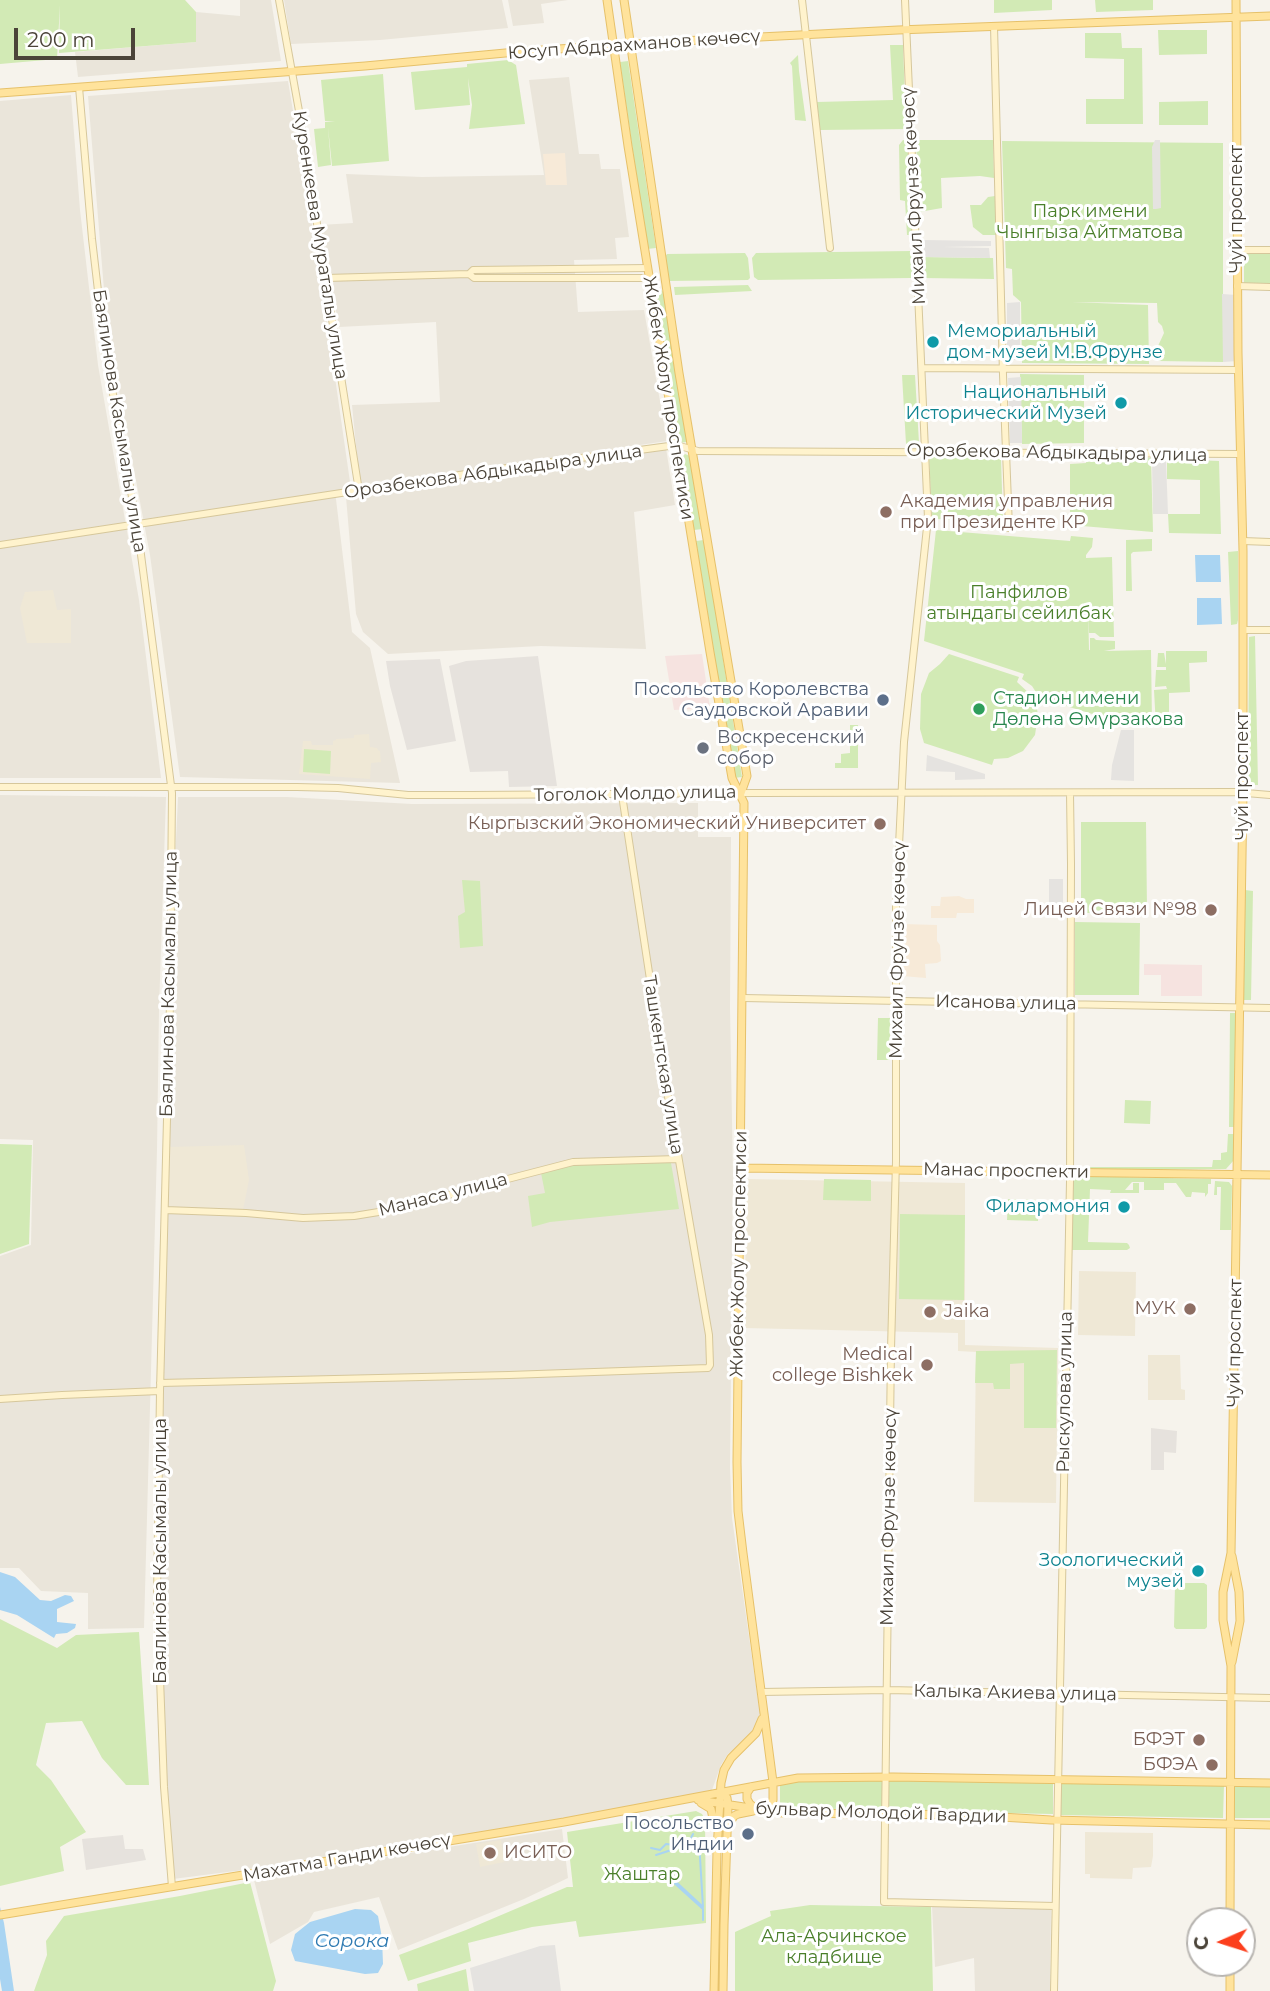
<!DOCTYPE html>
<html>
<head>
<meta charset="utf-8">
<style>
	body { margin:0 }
	#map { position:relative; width:1270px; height:1991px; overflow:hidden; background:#f6f3ec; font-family:Montserrat,sans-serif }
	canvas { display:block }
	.north { position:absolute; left:1186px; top:1907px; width:70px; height:70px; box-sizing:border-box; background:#fff; border:2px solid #b7b4b0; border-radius:50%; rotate:267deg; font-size:19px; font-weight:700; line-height:28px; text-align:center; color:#4b4439 }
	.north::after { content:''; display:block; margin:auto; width:24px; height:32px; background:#fc3f1d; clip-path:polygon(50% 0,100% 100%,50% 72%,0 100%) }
	.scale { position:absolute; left:14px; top:28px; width:121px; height:32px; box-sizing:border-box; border:4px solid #4b4439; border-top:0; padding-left:9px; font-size:21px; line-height:24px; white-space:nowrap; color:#4b4439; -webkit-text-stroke:5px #fff; paint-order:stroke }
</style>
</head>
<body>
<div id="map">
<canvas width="1270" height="1991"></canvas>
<div class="north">С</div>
<div class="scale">200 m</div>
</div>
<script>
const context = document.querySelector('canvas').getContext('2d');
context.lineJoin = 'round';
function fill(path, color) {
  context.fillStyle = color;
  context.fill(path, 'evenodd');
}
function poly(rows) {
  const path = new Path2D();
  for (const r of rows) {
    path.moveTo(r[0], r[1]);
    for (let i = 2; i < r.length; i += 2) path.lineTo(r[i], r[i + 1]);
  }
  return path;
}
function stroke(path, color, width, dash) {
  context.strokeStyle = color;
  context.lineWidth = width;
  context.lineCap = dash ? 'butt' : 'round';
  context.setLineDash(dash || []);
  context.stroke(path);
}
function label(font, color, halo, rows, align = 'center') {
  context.font = font + ' Montserrat,sans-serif';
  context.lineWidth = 6;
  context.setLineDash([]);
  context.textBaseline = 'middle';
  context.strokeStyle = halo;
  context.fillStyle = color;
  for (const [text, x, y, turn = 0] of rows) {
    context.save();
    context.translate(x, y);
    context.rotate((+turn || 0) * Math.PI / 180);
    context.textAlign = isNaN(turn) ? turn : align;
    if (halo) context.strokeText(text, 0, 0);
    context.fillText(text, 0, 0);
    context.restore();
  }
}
fill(poly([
	[240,0,271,0,281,61,78,77,75,52,196,42,196,12,240,16],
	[284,0,502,0,508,28,380,40,291,44],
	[508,0,568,0,541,4,544,23,513,26],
	[569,77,579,154,599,154,601,169,620,169,629,237,615,238,617,259,574,260,578,312,644,310,667,441,360,486,352,405,440,402,436,322,339,327,320,225,353,223,346,174,422,177,544,175,529,80],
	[288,81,319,266,351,489,335,491,352,632,370,648,400,783,180,777,150,555,107,326,88,96],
	[71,95,80,210,98,365,139,600,161,778,0,778,0,101],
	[666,448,675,505,634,512,646,649,541,646,388,654,363,632,356,614,346,497,455,479],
	[0,795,166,797,159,1009,157,1150,144,1628,88,1629,88,1593,41,1591,19,1568,0,1568,0,1256,31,1245,33,1140,0,1139],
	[178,797,287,797,412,804,698,803,698,837,731,837,730,1008,733,1177,730,1468,732,1518,760,1713,755,1729,744,1742,728,1754,721,1765,712,1790,667,1801,305,1862,173,1879,158,1644,169,997],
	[562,1829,568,1878,524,1899,398,1950,379,1897,314,1912,308,1922,270,1944,254,1880,360,1861],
	[932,1906,1051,1909,1050,1991,975,1991,974,1958,935,1967]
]), '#eae5da');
fill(poly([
	[565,153,567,185,546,185,543,154],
	[959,896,966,899,974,899,974,913,957,913,956,918,931,918,931,906,940,906,941,897],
	[902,924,937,925,937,941,940,945,941,961,937,963,925,964,926,978,902,976]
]), '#f7ead8');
fill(poly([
	[538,656,557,786,509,787,508,771,470,772,449,666,466,661],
	[440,659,456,741,407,750,390,686,386,661],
	[1151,1428,1177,1431,1176,1453,1164,1452,1164,1470,1151,1470],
	[123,1835,125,1849,143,1849,146,1860,86,1870,82,1839]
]), '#e6e2dd');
fill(poly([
	[53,590,57,610,71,609,71,643,27,643,20,608,25,592],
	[369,734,370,747,377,748,378,750,380,751,381,762,371,763,370,779,299,774,303,741,311,741,312,745,333,745,333,741,336,740,336,739,354,738,354,735],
	[244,1145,249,1180,243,1210,167,1206,169,1147],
	[746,1179,965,1183,965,1345,1058,1348,1056,1503,974,1502,976,1352,958,1351,958,1333,745,1328],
	[1079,1271,1136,1272,1135,1336,1078,1335],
	[1148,1355,1180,1355,1181,1389,1185,1390,1185,1400,1148,1400],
	[1085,1832,1153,1833,1153,1856,1151,1867,1133,1868,1132,1879,1090,1878,1090,1874,1085,1874],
	[501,1840,504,1862,480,1867,476,1844]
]), '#efe8d6');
fill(poly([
	[702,654,710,708,674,710,665,656],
	[1144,964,1202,965,1202,996,1161,996,1161,975,1144,975]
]), '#f6e3e0');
fill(poly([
	[0,0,185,0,196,12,196,42,59,53,60,5,57,59,0,64],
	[994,0,1052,0,1052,10,994,13],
	[1095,0,1153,0,1153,10,1096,12],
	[1158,30,1207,30,1207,54,1159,55],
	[1085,33,1121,33,1122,48,1142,48,1143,124,1086,124,1086,99,1124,99,1124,59,1085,58],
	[890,45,903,45,906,129,820,130,817,102,893,100],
	[798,55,799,71,806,121,795,120,792,66,790,63],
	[508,60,516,65,525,124,469,129,472,105,468,78,470,105,415,110,411,72,467,67,467,64],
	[628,61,656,248,647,249,620,62],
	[383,74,389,161,332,166,328,127,331,165,318,167,314,129,325,128,325,122,335,121,325,121,321,80],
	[1208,101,1208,125,1159,125,1159,102],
	[903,140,909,141,913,235,907,235,905,201,900,200,899,145],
	[916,140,993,140,994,178,980,176,941,178,942,208,919,212],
	[1002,141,1223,143,1223,362,1158,361,1158,346,1164,333,1162,326,1158,322,1157,303,1072,302,1148,305,1149,364,1022,363,1021,302,1013,295,1012,269,1006,268],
	[995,196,996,235,983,235,973,227,970,205,981,205,988,197],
	[911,251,913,253,914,276,911,278,758,280,754,277,752,258,756,253],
	[1244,252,1270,252,1270,284,1244,284],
	[745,253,748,258,750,278,748,280,669,281,664,258,667,254],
	[923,257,993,258,994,279,923,278,921,275,920,260],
	[748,285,752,291,675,295,674,287],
	[659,289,664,292,687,442,678,443,655,293],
	[1020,374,1084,375,1084,443,1022,444],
	[902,375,915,375,919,443,906,444],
	[685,454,690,456,703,529,694,530,682,457],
	[1087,456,1151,458,1153,532,1070,525,1070,464,1086,463],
	[929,457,1001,458,1003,521,932,519],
	[1167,459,1219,461,1221,534,1169,533,1168,514,1200,514,1200,480,1167,479],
	[936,530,1070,541,1071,536,1093,538,1092,547,1086,555,1086,558,1112,557,1114,637,1100,637,1095,633,1089,633,1088,608,1089,650,1090,650,1090,638,1094,638,1096,640,1115,641,1115,649,1104,651,1151,650,1152,724,1125,724,1063,705,1054,707,1041,700,1032,686,1022,679,1024,674,924,641],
	[1152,539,1152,551,1133,552,1131,554,1132,591,1126,591,1126,540],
	[704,540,742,777,734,778,696,541],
	[1238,551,1238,620,1237,624,1231,625,1228,552],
	[1255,636,1258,785,1248,785,1249,637],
	[1166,651,1207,651,1207,662,1189,663,1190,692,1169,693,1169,727,1156,727,1154,690,1167,689,1166,686,1155,687,1156,670,1166,670,1166,667,1157,667,1158,653,1164,653,1166,664],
	[949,654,1019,677,1017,682,1030,694,1036,703,1038,715,1035,735,1023,751,1008,758,994,759,992,765,924,743,920,729,921,694,929,673,940,664],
	[850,725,858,725,858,768,835,768,835,763,841,763,841,754,850,753],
	[304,749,331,751,330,774,303,772],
	[1081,822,1146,822,1147,910,1117,910,1114,913,1081,913],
	[462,880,480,881,483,946,460,948,458,916,465,912],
	[1245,890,1253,891,1251,1000,1243,1000],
	[1075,922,1140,923,1139,995,1075,995],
	[1230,1013,1236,1013,1234,1127,1229,1127],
	[878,1018,890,1018,890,1060,877,1060],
	[1125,1100,1151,1101,1150,1124,1124,1123],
	[1228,1134,1235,1134,1234,1160,1226,1169,1083,1170,1083,1167,1212,1167,1213,1160,1221,1160,1221,1153,1227,1152],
	[0,1144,32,1145,29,1244,0,1254],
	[671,1163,679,1209,550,1222,532,1227,528,1196,545,1193,541,1173,577,1164],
	[1072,1177,1078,1176,1211,1179,1211,1184,1208,1184,1208,1193,1205,1197,1205,1193,1192,1192,1191,1197,1186,1197,1176,1183,1164,1183,1164,1190,1144,1190,1144,1182,1132,1182,1125,1190,1133,1190,1133,1183,1139,1183,1139,1193,1110,1193,1111,1190,1090,1189,1088,1242,1127,1243,1129,1245,1130,1248,1127,1250,1070,1250],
	[824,1179,871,1180,871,1201,823,1200],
	[1215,1181,1229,1182,1232,1186,1231,1230,1220,1230,1221,1187,1217,1187,1217,1195,1214,1195],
	[1008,1199,1038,1200,1038,1221,1007,1220],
	[900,1214,965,1215,964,1300,899,1299],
	[1057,1350,1056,1428,1024,1428,1024,1363,1010,1364,1010,1389,994,1389,993,1383,975,1383,976,1351],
	[1177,1583,1204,1583,1207,1585,1207,1627,1205,1629,1176,1629,1174,1627,1175,1586],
	[0,1619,57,1648,76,1635,139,1632,149,1785,126,1785,102,1758,82,1721,46,1723,36,1765,51,1780,86,1832,60,1847,64,1871,0,1886],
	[819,1777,883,1778,883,1811,819,1810,782,1807,780,1803,780,1785],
	[888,1779,1053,1782,1053,1814,888,1811],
	[1060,1782,1224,1785,1223,1818,1060,1815],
	[1234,1785,1270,1785,1270,1818,1234,1818],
	[696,1811,702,1814,705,1819,706,1923,579,1937,576,1921,532,1927,468,1943,471,1961,408,1981,399,1955,466,1930,567,1887,573,1887,567,1832],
	[250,1882,276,1981,273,1991,34,1991,47,1955,46,1941,64,1916,180,1896],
	[810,1905,931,1907,933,1991,735,1991,735,1932,771,1916,770,1911],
	[466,1969,469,1991,418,1991,417,1984]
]), '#d2eab5');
fill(poly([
	[1155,140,1160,140,1161,208,1156,209,1153,209,1152,147],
	[923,240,991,241,991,246,943,247,989,248,990,258,924,257],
	[1222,294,1237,295,1238,361,1223,362],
	[1020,302,1020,360,1007,360,1007,303],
	[1021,377,1022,443,1010,443,1008,378],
	[1152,461,1166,461,1168,514,1153,514],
	[1121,730,1134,730,1134,781,1111,780,1112,765],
	[927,755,985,774,985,779,955,780,955,772,926,771],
	[1049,879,1063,879,1063,917,1049,917],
	[555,1945,561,1991,474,1991,470,1968,540,1946]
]), '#e5e3e0');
fill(poly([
	[1195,555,1220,555,1221,582,1196,582],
	[1197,598,1221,598,1222,624,1197,625],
	[0,1572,15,1577,40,1600,51,1601,65,1595,71,1596,74,1601,57,1609,57,1622,76,1624,75,1628,67,1633,56,1634,54,1638,17,1615,0,1610],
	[0,1907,4,1923,14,1991,2,1991,0,1979],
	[355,1909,371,1910,378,1916,382,1938,383,1964,378,1973,365,1974,295,1961,291,1950,295,1934,310,1922]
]), '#a9d4f2');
stroke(poly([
	[651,1848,660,1850,666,1844,675,1845,681,1839,690,1840,693,1834],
	[656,1855,699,1841,703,1907],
	[662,1869,702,1906],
	[661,1871,703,1909,703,1920]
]), '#a9d4f2', 2);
const secondary = poly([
	[279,0,301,122,359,491],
	[802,0,830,248],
	[905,0,928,518,904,742,896,907,896,1161,891,1349,884,1902,1055,1906],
	[994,26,1003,375,1009,528],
	[79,87,92,239,105,351,137,524,172,793,170,1002,160,1391,157,1596,164,1787,172,1887],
	[1237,250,1270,250],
	[469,274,474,278,649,278],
	[326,278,469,274,473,270,648,268],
	[1237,286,1270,287],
	[922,368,1238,370],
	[1243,541,1270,542],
	[0,545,492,470,669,446,676,445,698,451,1240,454],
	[1243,630,1270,630],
	[0,787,297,787,338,788,408,795,472,795,755,793,1234,792,1270,795],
	[743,998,1270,1008],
	[165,1210,246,1213,303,1218,354,1216,403,1208,477,1187,573,1162,678,1159],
	[160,1383,509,1375,708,1368,710,1365,709,1335,667,1091,622,795],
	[0,1399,62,1395,160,1391],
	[761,1692,887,1690,1270,1698],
	[1054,1991,1070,1181,1071,864,1070,793]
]);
const primary = poly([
	[607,0,628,146,710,652,732,778,744,803,737,1462,738,1511,743,1553,773,1782,773,1800,770,1805,759,1810],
	[624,0,679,373,747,776,741,793],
	[0,93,365,66,527,51,681,41,898,30,1270,16],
	[741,1168,1270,1175],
	[1232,1662,1240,1621,1239,1592,1232,1556],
	[751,1787,747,1793,747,1799,750,1804,755,1808],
	[722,1792,727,1798,728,1805,724,1925,723,1991],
	[698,1800,783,1813,968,1815,1051,1820,1270,1825],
	[701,1803,711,1809,714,1823],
	[729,1824,734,1816,738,1814,753,1811],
	[0,1915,564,1822,798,1778,893,1777,1270,1783],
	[1230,1921,1231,1666,1223,1620,1223,1592,1231,1553,1243,793,1243,551,1238,353,1236,0],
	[1230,1963,1230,1991],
	[714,1991,717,1850,721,1783,724,1770,731,1758,756,1733,762,1719]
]);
stroke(secondary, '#d6c79b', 8);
stroke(primary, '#e6c16a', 9);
stroke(secondary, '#fff3cd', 6);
stroke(primary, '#ffe39c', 7);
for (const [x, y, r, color] of [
	[933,342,7,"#0f9aa8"],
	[1121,403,7,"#0f9aa8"],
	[886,512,7,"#8d6e63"],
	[883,700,7,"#5c6f8a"],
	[979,709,7,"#2e9e5b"],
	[703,748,7,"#6b7280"],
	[880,824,7,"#8d6e63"],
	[1211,910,7,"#8d6e63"],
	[1124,1207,7,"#0f9aa8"],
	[1190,1309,7,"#8d6e63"],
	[930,1312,7,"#8d6e63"],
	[927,1365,7,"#8d6e63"],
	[1198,1571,7,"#0f9aa8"],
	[1199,1740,7,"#8d6e63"],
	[1212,1765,7,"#8d6e63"],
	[748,1834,7,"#5c6f8a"],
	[490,1853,7,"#8d6e63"]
]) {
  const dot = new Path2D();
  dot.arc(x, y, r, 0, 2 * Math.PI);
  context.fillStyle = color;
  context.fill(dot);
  stroke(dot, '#fff', 2.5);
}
label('18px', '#4b4439', '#fff', [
	["Юсуп Абдрахманов көчөсү",634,45,-4],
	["Михаил Фрунзе көчөсү",914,196,-93],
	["Чуй проспект",1237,209,-90],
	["Куренкеева Мураталы улица",320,245,81],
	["Жибек Жолу проспектиси",668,398,81],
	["Баялинова Касымалы улица",119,421,81],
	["Орозбекова Абдыкадыра улица",1057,453,1],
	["Орозбекова Абдыкадыра улица",493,472,-8],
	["Чуй проспект",1243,776,-90],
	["Тоголок Молдо улица",635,794,-1],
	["Михаил Фрунзе көчөсү",898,950,-89],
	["Баялинова Касымалы улица",169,984,-89],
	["Исанова улица",1006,1003,1],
	["Ташкентская улица",663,1065,81],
	["Манас проспекти",1006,1171,1],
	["Манаса улица",443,1195,-14],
	["Жибек Жолу проспектиси",739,1254,-89],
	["Чуй проспект",1235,1343,-89],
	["Рыскулова улица",1065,1392,-89],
	["Михаил Фрунзе көчөсү",889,1517,-89],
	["Баялинова Касымалы улица",161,1551,-90],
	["Калыка Акиева улица",1015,1693,1],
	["бульвар Молодой Гвардии",881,1813,2],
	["Махатма Ганди көчөсү",347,1858,-10]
]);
label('18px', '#4a7f2a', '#fff', [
	["Парк имени",1090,212],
	["Чынгыза Айтматова",1090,233],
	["Панфилов",1019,593],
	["атындагы сейилбак",1019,614],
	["Жаштар",642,1875],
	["Ала-Арчинское",834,1937],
	["кладбище",834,1958]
]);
label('18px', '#0d838f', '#fff', [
	["Мемориальный",947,332,"left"],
	["дом-музей М.В.Фрунзе",947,353,"left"],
	["Национальный",1107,393],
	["Исторический Музей",1107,414],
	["Филармония",1110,1207],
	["Зоологический",1184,1561],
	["музей",1184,1582]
], 'right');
label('18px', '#785e54', '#fff', [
	["Академия управления",900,502,"left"],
	["при Президенте КР",900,523,"left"],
	["Кыргызский Экономический Университет",866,824],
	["Лицей Связи №98",1197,910],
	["МУК",1176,1309],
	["Jaika",944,1312,"left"],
	["Medical",913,1355],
	["college Bishkek",913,1376],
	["БФЭТ",1185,1740],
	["БФЭА",1198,1765],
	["ИСИТО",504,1853,"left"]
], 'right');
label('18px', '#4e5e75', '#fff', [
	["Посольство Королевства",869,690],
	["Саудовской Аравии",869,711],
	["Посольство",734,1824],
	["Индии",734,1845]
], 'right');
label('18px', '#27864d', '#fff', [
	["Стадион имени",993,699],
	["Дөлөна Өмүрзакова",993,720]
], 'left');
label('18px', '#5b616d', '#fff', [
	["Воскресенский",717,738],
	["собор",717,759]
], 'left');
label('italic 19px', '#2e7ab2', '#fff', [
	["Сорока",352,1941]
]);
</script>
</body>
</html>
